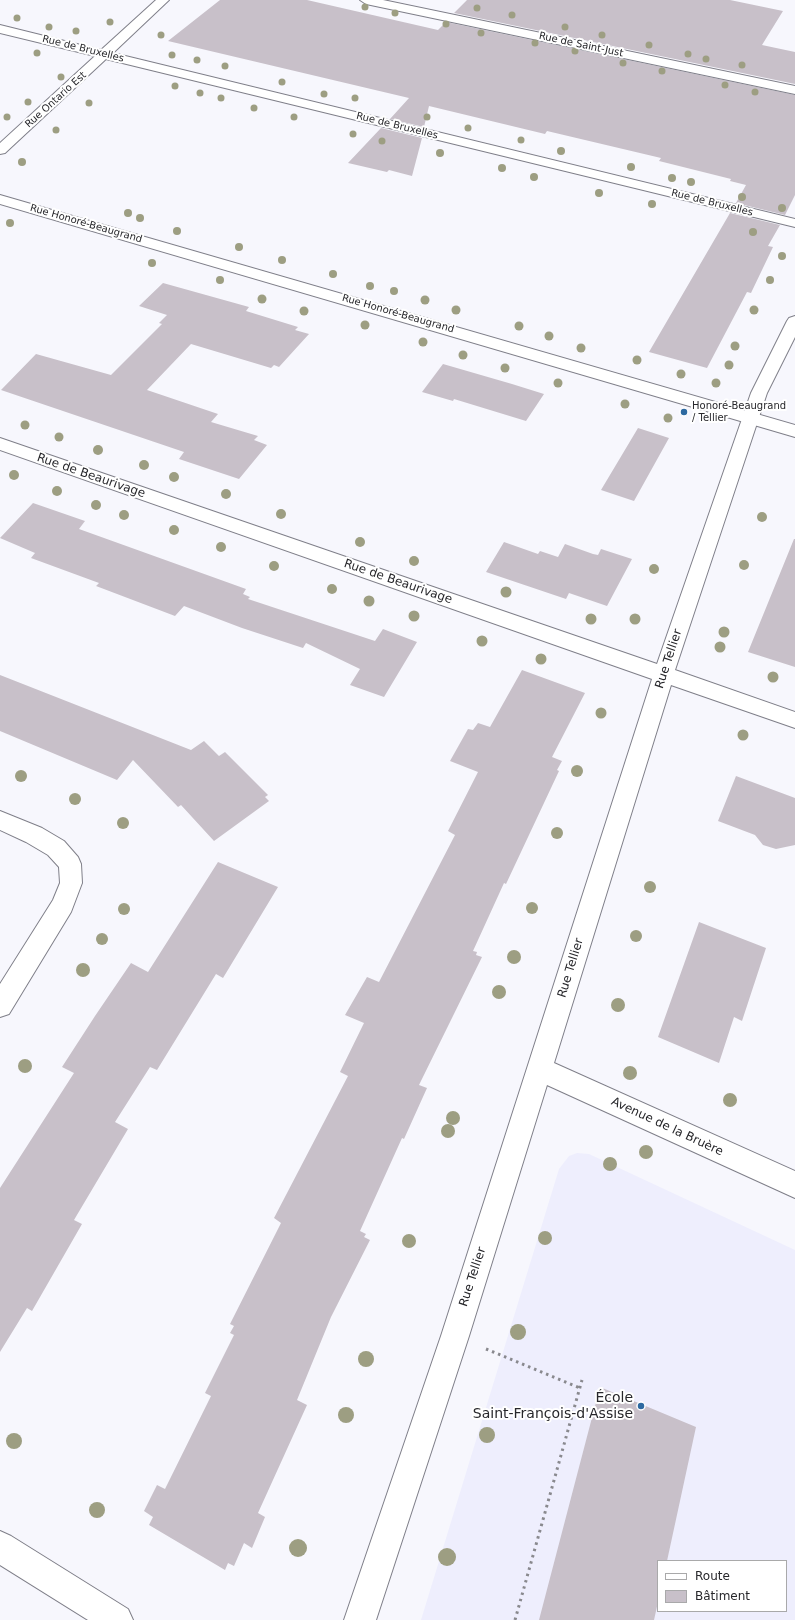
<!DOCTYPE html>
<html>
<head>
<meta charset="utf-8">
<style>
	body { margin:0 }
	#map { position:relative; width:795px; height:1620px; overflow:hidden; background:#f7f7fd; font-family:"DejaVu Sans",sans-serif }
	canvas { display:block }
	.legend { position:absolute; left:657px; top:1560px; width:130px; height:52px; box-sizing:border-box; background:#fff; border:1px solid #a9a9aa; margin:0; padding:5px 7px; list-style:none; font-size:12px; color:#27272b }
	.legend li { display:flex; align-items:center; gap:8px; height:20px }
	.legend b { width:20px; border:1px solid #a9a9aa }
</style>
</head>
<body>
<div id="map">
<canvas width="795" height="1620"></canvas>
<ul class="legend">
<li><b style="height:5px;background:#fff"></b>Route</li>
<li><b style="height:11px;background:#c8c0c9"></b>Bâtiment</li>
</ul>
</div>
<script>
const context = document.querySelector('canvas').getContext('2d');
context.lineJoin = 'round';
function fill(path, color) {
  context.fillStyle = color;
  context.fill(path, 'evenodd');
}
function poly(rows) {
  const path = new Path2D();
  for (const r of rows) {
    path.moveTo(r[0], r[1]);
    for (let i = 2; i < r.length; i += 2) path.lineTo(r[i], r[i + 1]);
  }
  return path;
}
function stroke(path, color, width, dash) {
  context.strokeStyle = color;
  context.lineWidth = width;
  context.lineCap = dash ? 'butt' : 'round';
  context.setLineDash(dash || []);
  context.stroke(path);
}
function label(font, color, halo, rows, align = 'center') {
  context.font = font + ' "DejaVu Sans",sans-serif';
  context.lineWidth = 4;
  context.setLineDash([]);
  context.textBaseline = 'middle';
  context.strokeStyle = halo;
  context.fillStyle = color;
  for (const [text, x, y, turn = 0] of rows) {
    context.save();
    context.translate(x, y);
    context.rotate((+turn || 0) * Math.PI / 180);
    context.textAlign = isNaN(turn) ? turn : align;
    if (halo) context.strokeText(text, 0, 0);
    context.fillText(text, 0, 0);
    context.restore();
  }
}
fill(poly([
	[577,1153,589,1154,795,1250,795,1620,421,1620,559,1169,569,1156],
	[658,1561,786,1561,786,1611,658,1611]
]), '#eeeefd');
fill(poly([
	[220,0,307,0,438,30,446,22,795,95,795,195,785,215,736,203,746,185,730,181,731,179,659,161,661,158,547,131,545,134,429,106,424,127,390,119,409,98,168,41],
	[467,0,730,0,783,11,762,45,795,52,795,84,454,13],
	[381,128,422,138,412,176,389,170,387,172,348,163],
	[730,213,780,225,768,246,773,247,751,293,747,292,707,368,649,352],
	[163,283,249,307,246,311,298,327,295,330,309,334,279,367,274,365,271,368,191,344,147,390,218,414,211,422,258,436,254,440,267,445,239,479,179,459,184,452,1,390,36,354,111,375,162,324,159,323,167,315,139,306],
	[443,364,512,384,544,394,526,421,454,399,453,401,422,392],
	[638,428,669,438,634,501,601,490],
	[33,503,85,521,79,529,246,589,243,594,250,597,248,599,375,641,383,629,417,642,384,697,350,685,360,669,306,643,303,648,242,628,184,606,175,616,96,586,99,583,31,558,35,553,0,538],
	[794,539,795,539,795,667,748,652],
	[504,542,538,554,540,551,558,557,565,544,593,554,598,555,601,549,632,559,607,606,569,593,566,599,486,572],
	[522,670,585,693,552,757,562,761,557,770,559,771,506,884,504,883,473,951,477,952,476,955,482,957,419,1085,427,1088,404,1139,402,1138,360,1231,366,1234,364,1237,370,1240,331,1317,297,1400,307,1405,258,1513,265,1517,252,1548,244,1543,234,1566,228,1563,225,1570,149,1525,153,1517,144,1511,157,1485,165,1489,211,1396,205,1393,234,1335,230,1333,234,1326,230,1324,281,1223,274,1218,348,1076,340,1072,364,1023,345,1015,367,977,379,982,455,835,448,831,478,772,450,761,468,729,473,730,478,723,490,727],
	[0,675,191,750,204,741,219,756,225,752,268,795,265,797,269,801,214,841,181,805,178,807,133,760,117,780,0,731],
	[736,776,795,798,795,845,776,849,763,845,755,835,718,821],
	[218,862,278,887,223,978,216,974,157,1070,150,1067,115,1122,128,1129,74,1220,82,1224,32,1311,27,1308,0,1352,0,1188,74,1073,62,1067,95,1016,131,963,148,972],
	[699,922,766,948,742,1021,734,1017,719,1063,658,1037],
	[600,1387,696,1427,667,1561,658,1561,658,1602,654,1620,539,1620]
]), '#c8c0c9');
const minor = poly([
	[156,0,169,0,113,53,795,219,795,227,106,59,5,153,0,154,0,143,95,56,0,33,0,25,101,50,156,0],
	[360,0,383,0,795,86,795,94,366,4,360,0],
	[795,316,795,337,767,393,675,670,795,712,795,728,671,685,554,1063,795,1171,795,1198,547,1085,469,1336,376,1620,344,1620,441,1336,652,679,0,450,0,438,657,664,751,393,787,321,789,318,795,316],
	[0,811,42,828,64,841,78,857,81,864,82,883,71,912,9,1014,0,1017,0,984,53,900,60,883,59,867,48,855,26,842,0,830,0,811],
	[0,1531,11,1536,128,1609,133,1620,88,1620,0,1565,0,1531]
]);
const tertiary = poly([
	[0,195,795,425,795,437,0,204,0,195]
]);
stroke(minor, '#7f7f89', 2);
stroke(tertiary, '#7f7f89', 2);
stroke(poly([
	[486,1349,580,1388],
	[515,1620,582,1380]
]), '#89898e', 3, [2.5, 4]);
fill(minor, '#fff');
fill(tertiary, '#fff');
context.fillStyle = '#9d9e82';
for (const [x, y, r] of [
	[365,7,3.5],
	[477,8,3.5],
	[395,13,3.5],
	[512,15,3.5],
	[17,18,3.5],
	[110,22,3.5],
	[446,24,3.5],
	[49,27,3.5],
	[565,27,3.5],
	[76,31,3.5],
	[481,33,3.5],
	[161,35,3.5],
	[602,35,3.5],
	[535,43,3.5],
	[649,45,3.5],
	[575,51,3.5],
	[37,53,3.5],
	[688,54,3.5],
	[172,55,3.5],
	[706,59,3.5],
	[197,60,3.5],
	[623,63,3.5],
	[742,65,3.5],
	[225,66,3.5],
	[662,71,3.5],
	[61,77,3.5],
	[282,82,3.5],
	[725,85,3.5],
	[175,86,3.5],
	[755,92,3.5],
	[200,93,3.5],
	[324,94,3.5],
	[221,98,3.5],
	[355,98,3.5],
	[28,102,3.5],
	[89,103,3.5],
	[254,108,3.5],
	[7,117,3.5],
	[294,117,3.5],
	[427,117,3.5],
	[468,128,3.5],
	[56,130,3.5],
	[353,134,3.5],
	[521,140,3.5],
	[382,141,3.5],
	[561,151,4],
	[440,153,4],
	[22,162,4],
	[631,167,4],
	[502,168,4],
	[534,177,4],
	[672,178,4],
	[691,182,4],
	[599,193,4],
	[742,197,4],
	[652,204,4],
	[782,208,4],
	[128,213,4],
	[140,218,4],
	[10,223,4],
	[177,231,4],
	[753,232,4],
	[239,247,4],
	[782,256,4],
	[282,260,4],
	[152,263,4],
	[333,274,4],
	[220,280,4],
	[770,280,4],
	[370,286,4],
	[394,291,4],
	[262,299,4.5],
	[425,300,4.5],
	[456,310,4.5],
	[754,310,4.5],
	[304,311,4.5],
	[365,325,4.5],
	[519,326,4.5],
	[549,336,4.5],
	[423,342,4.5],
	[735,346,4.5],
	[581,348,4.5],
	[463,355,4.5],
	[637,360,4.5],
	[729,365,4.5],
	[505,368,4.5],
	[681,374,4.5],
	[558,383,4.5],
	[716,383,4.5],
	[625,404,4.5],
	[668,418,4.5],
	[25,425,4.5],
	[59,437,4.5],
	[98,450,5],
	[144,465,5],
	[14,475,5],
	[174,477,5],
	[57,491,5],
	[226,494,5],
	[96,505,5],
	[281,514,5],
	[124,515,5],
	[762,517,5],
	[174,530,5],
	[360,542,5],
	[221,547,5],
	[414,561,5],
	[744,565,5],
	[274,566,5],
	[654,569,5],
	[332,589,5],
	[506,592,5.5],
	[369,601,5.5],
	[414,616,5.5],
	[591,619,5.5],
	[635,619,5.5],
	[724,632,5.5],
	[482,641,5.5],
	[720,647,5.5],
	[541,659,5.5],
	[773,677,5.5],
	[601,713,5.5],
	[743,735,5.5],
	[577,771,6],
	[21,776,6],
	[75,799,6],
	[123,823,6],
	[557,833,6],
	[650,887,6],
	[532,908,6],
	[124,909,6],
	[636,936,6],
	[102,939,6],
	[514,957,7],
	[83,970,7],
	[499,992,7],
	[618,1005,7],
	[25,1066,7],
	[630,1073,7],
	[730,1100,7],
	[453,1118,7],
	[448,1131,7],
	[646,1152,7],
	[610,1164,7],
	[545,1238,7],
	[409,1241,7],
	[518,1332,8],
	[366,1359,8],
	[346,1415,8],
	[487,1435,8],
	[14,1441,8],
	[97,1510,8],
	[298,1548,9],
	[447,1557,9]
]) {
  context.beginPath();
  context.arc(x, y, r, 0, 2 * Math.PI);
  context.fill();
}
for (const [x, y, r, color] of [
	[684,412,4,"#2d69a1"],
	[641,1406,4,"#2d69a1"]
]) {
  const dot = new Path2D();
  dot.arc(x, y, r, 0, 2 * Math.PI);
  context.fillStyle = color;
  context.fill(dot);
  stroke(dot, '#fff', 1.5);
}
label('10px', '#27272b', '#fff', [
	["Rue de Saint-Just",581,45,12],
	["Rue de Bruxelles",83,49,14],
	["Rue Ontario Est",56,100,-42],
	["Rue de Bruxelles",397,126,14],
	["Rue de Bruxelles",712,203,14],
	["Rue Honoré-Beaugrand",86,224,16],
	["Rue Honoré-Beaugrand",398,314,16]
]);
label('10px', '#27272b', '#fff', [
	["Honoré-Beaugrand",692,406],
	["/ Tellier",692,418]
], 'left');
label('12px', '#27272b', '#fff', [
	["Rue de Beaurivage",91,476,19],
	["Rue de Beaurivage",398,582,19],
	["Rue Tellier",669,659,-72],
	["Rue Tellier",571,968,-73],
	["Avenue de la Bruère",667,1127,25],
	["Rue Tellier",473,1277,-72]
]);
label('14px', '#27272b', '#fff', [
	["École",633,1398],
	["Saint-François-d'Assise",633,1414]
], 'right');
</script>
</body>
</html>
